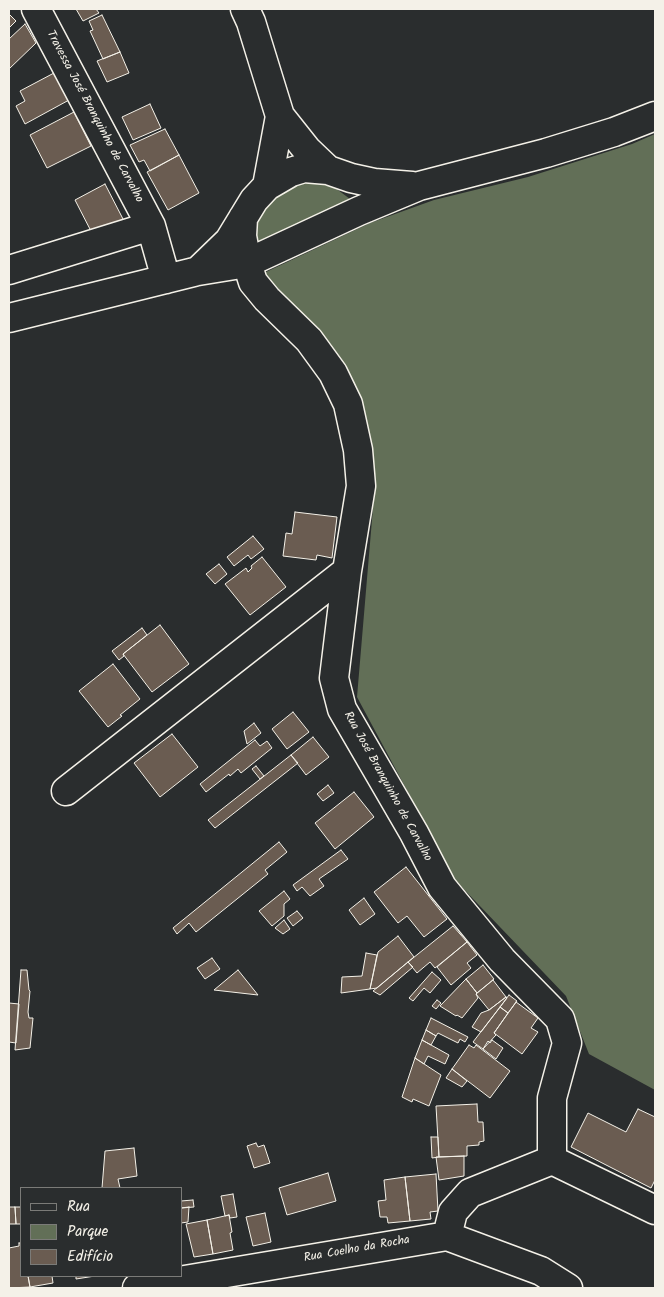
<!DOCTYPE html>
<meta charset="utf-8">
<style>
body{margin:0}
#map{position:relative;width:664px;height:1297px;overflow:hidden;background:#2a2d2e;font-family:Kalam,sans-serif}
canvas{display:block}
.frame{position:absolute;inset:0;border:10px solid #f4f1e8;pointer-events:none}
.legend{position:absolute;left:20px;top:1187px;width:162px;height:90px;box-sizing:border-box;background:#2a2d2e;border:1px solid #7b7b78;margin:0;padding:6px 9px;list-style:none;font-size:15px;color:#f4f1e8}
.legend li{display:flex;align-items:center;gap:10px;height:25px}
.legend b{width:25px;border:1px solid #7b7b78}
</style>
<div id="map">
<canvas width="664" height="1297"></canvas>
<div class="frame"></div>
<ul class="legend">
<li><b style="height:6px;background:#2a2d2e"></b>Rua</li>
<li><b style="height:14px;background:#626f57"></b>Parque</li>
<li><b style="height:14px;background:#6a5c51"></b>Edifício</li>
</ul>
</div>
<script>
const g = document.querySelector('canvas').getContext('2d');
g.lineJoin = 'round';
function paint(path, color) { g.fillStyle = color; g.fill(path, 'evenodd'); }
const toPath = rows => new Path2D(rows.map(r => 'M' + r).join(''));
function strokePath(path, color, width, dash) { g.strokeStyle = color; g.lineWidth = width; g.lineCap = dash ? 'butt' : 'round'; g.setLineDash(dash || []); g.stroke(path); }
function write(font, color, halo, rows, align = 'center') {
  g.font = font + ' Kalam,sans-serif'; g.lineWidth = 4; g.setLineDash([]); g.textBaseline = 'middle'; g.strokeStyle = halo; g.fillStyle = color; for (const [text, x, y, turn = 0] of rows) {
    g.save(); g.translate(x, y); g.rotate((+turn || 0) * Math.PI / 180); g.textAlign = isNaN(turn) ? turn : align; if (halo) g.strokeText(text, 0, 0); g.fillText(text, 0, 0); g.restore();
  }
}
paint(toPath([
 [655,134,655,1090,589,1054,566,996,455,880,357,697,375,484,364,417,267,280,266,272,370,223,434,200,528,177,632,144],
 [292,181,330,184,350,199,350,205,260,246,256,232,258,216,265,202]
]), '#626f57');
const building = toPath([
 [76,9,96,9,99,13,83,21,76,9],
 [9,14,16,21,9,28,9,14],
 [102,15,120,52,103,59,90,31,93,30,89,21,102,15],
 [25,24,36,43,9,69,9,39,25,24],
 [120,52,129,73,107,82,97,61,120,52],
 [54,73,69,100,25,124,16,106,25,101,20,91,54,73],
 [150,104,161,128,133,140,122,117,150,104],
 [74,112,91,146,47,168,30,135,74,112],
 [165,129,179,155,150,171,144,160,139,162,130,145,165,129],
 [179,155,199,193,168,210,147,172,179,155],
 [105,184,123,219,93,235,75,200,105,184],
 [295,512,337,517,332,558,317,555,316,560,283,556,286,533,292,534,295,512],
 [253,536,264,549,251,559,248,555,234,566,227,557,253,536],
 [262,557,286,587,250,615,225,584,246,568,248,572,252,568,251,566,262,557],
 [219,564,227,574,215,584,206,574,219,564],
 [160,625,189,664,152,692,123,654,160,625],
 [142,628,147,635,123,654,124,656,119,660,112,651,142,628],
 [113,664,140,699,120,715,122,716,108,727,79,691,113,664],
 [293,712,309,732,287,749,272,729,293,712],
 [254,723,261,733,247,744,244,731,254,723],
 [172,734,198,767,160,797,134,763,172,734],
 [313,737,329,757,306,775,291,755,313,737],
 [255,740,260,746,267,741,272,748,241,773,238,769,230,776,229,774,206,792,200,784,255,740],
 [291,755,298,763,215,828,208,820,291,755],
 [256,766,264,776,260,779,252,769,256,766],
 [328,785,334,793,323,801,317,794,328,785],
 [354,792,374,817,335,849,315,823,354,792],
 [279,842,287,852,265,870,268,874,196,932,189,923,177,934,173,928,279,842],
 [341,850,348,859,319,879,324,886,310,896,302,887,297,891,293,885,341,850],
 [406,867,447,919,424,937,407,916,398,923,374,892,406,867],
 [284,891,290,899,284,904,284,916,272,926,259,911,284,891],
 [364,898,375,914,360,925,349,910,364,898],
 [297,911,303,918,293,926,287,918,297,911],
 [284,920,290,929,283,934,275,928,284,920],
 [453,926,467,942,435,968,430,962,417,973,408,962,453,926],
 [398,936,414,957,377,988,370,989,378,952,398,936],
 [467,942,477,955,467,963,471,968,451,985,437,967,467,942],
 [366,953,377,955,370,989,341,993,342,977,362,976,366,953],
 [212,958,220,969,205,979,197,968,212,958],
 [408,962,413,967,380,995,373,991,408,962],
 [483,965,494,979,477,993,466,979,483,965],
 [21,970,27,970,29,990,30,991,28,1012,29,1018,33,1018,30,1048,15,1050,21,970],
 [238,970,258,995,214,990,238,970],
 [432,972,441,980,430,993,424,988,413,1001,409,998,432,972],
 [466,979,477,993,476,994,478,998,462,1018,457,1015,456,1016,440,1006,466,979],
 [493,980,506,997,489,1010,476,994,493,980],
 [509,995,517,1001,508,1013,500,1007,509,995],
 [506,997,507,998,481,1032,472,1027,481,1013,489,1010,506,997],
 [437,1000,441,1003,436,1009,432,1006,437,1000],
 [516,1002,538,1018,531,1028,538,1032,522,1054,494,1033,516,1002],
 [9,1003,19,1004,16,1043,9,1042,9,1003],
 [500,1007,508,1013,494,1033,496,1035,483,1049,473,1042,500,1007],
 [431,1018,468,1037,465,1042,460,1039,458,1043,438,1033,436,1036,426,1030,431,1018],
 [426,1030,436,1036,431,1045,422,1040,426,1030],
 [422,1040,449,1055,445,1064,428,1056,424,1064,415,1058,422,1040],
 [492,1040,503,1048,496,1059,483,1049,488,1041,490,1043,492,1040],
 [469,1045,474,1048,476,1045,510,1071,490,1098,452,1069,469,1045],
 [415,1058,441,1075,429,1106,413,1099,412,1102,402,1097,415,1058],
 [452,1069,467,1081,462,1087,446,1078,452,1069],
 [477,1104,478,1122,483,1122,484,1141,479,1142,479,1145,467,1146,467,1156,439,1157,436,1106,477,1104],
 [638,1109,655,1117,655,1180,651,1188,571,1147,588,1113,626,1132,638,1109],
 [431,1137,438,1137,439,1157,432,1158,431,1137],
 [256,1143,258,1147,264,1145,270,1163,254,1168,247,1146,256,1143],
 [134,1148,137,1176,118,1179,120,1188,102,1188,105,1151,134,1148],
 [464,1156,464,1176,439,1180,436,1157,464,1156],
 [328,1173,336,1201,287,1215,279,1188,328,1173],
 [436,1174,438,1211,430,1212,431,1219,410,1221,405,1177,436,1174],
 [405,1177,410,1221,388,1223,387,1217,380,1217,378,1201,386,1200,384,1180,405,1177],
 [233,1194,237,1217,230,1218,229,1215,225,1216,221,1196,233,1194],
 [193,1200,194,1207,181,1208,181,1201,193,1200],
 [9,1207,15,1207,16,1224,9,1224,9,1207],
 [15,1207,21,1207,21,1224,16,1224,15,1207],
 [189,1207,188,1222,181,1223,181,1208,189,1207],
 [265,1213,271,1242,253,1246,246,1217,265,1213],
 [229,1215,232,1232,230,1233,233,1250,213,1254,207,1220,229,1215],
 [207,1220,213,1254,194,1257,186,1224,207,1220],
 [19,1243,21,1243,21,1276,28,1276,30,1287,9,1288,9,1248,19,1246,19,1243],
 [28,1276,52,1276,53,1283,30,1287,28,1276],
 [76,1276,95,1276,76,1279,76,1276]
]);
paint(building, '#6a5c51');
strokePath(building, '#f4f1e8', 1);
const minor = toPath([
 [36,9,151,226,166,279],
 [245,9,251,22,280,116,307,150,328,170],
 [267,186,280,116],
 [243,218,242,236,247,263,253,282,267,299,309,340,333,373,348,404,358,450,361,486,347,571,334,678,342,709,414,833,442,887,502,960,560,1019,567,1043,552,1098,552,1160],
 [9,270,151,226],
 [198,271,229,241,254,200,267,186,291,172,304,168,328,170,351,178,374,183,412,186],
 [9,318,198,271,247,263,359,211,419,186,546,153,614,132,655,116],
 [66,791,347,571],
 [552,1160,655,1210],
 [447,1236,453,1212,470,1193,552,1160],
 [137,1288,447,1236,541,1271,568,1288]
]);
strokePath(minor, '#f4f1e8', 31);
strokePath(minor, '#2a2d2e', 28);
write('12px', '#f4f1e8', '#2a2d2e', [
 ["Travessa José Branquinho de Carvalho",94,117,62],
 ["Rua José Branquinho de Carvalho",387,787,61],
 ["Rua Coelho da Rocha",357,1250,-10]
]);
</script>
